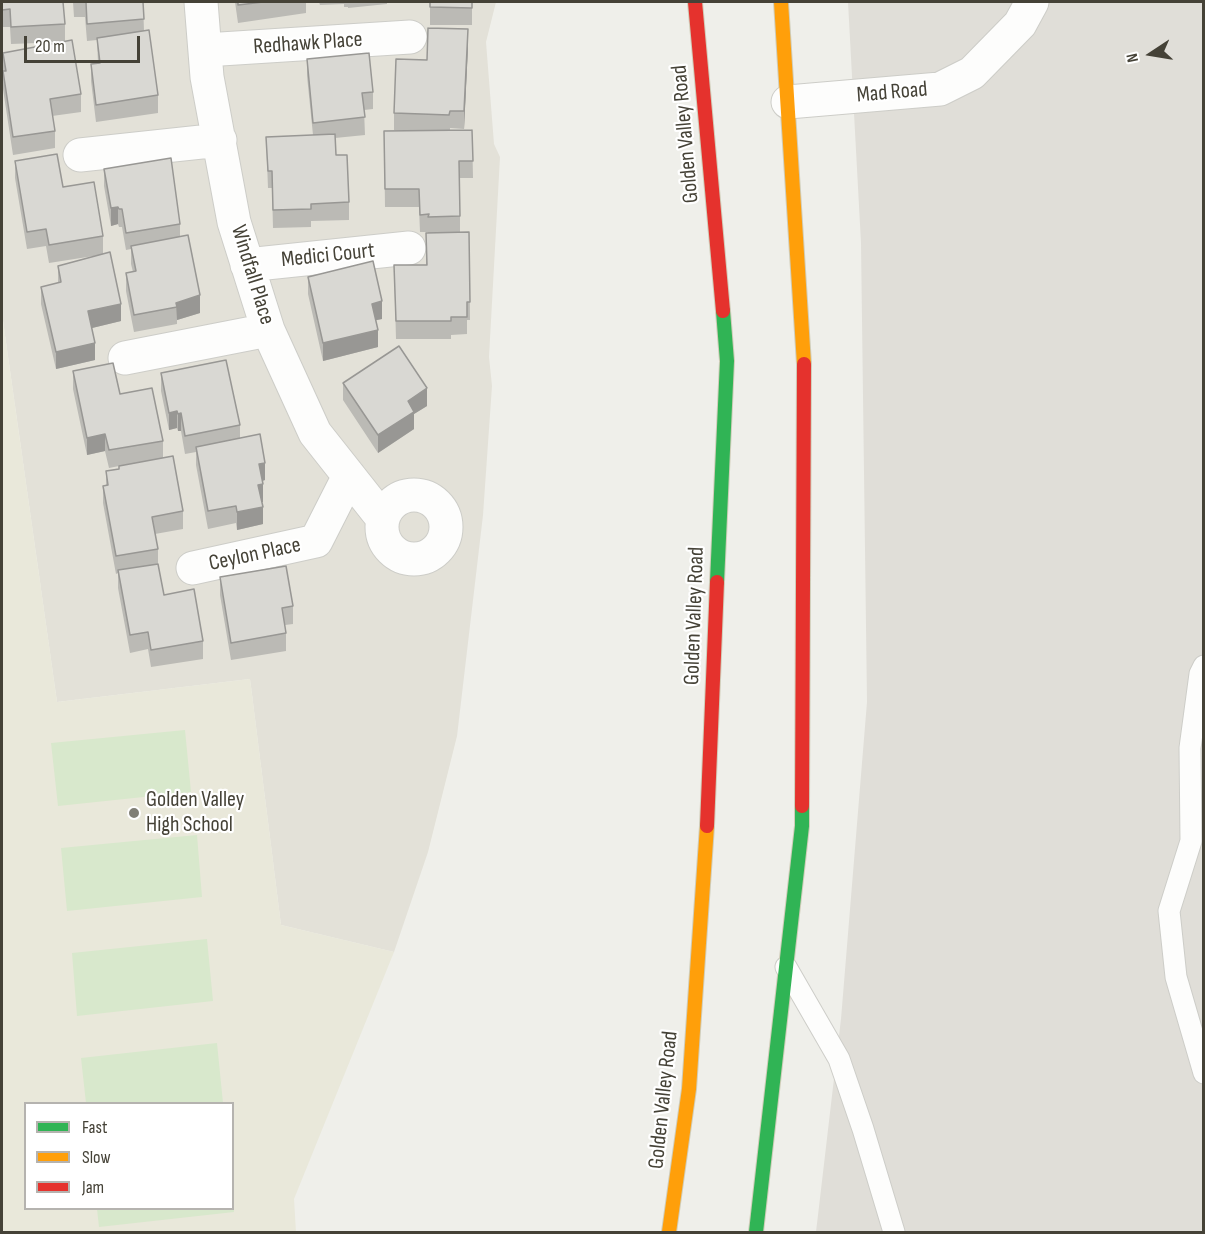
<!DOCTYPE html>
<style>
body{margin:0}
#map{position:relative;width:1205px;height:1234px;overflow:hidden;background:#efefea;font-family:"Sofia Sans Condensed",sans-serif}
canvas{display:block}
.frame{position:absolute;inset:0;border:3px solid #454237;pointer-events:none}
.legend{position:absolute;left:24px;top:1102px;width:210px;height:108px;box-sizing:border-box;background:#fff;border:2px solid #b5b3af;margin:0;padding:8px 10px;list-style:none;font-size:18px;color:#454237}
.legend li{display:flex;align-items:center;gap:12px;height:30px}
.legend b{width:30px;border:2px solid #b5b3af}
.north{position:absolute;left:1121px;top:24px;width:60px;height:60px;-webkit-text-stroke:4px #fff;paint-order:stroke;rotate:258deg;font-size:16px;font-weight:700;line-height:24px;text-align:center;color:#454237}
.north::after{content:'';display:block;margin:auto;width:21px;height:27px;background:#454237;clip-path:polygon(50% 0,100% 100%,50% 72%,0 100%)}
.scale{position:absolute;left:24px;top:36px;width:116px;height:27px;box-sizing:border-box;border:3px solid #454237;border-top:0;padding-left:8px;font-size:18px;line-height:21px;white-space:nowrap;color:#454237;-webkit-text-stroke:4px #fff;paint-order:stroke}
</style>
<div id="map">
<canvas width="1205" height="1234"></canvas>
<div class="frame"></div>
<ul class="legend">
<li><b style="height:8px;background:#30b455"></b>Fast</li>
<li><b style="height:8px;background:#ff9f0a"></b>Slow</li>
<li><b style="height:8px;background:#e5322d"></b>Jam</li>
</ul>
<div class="north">N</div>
<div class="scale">20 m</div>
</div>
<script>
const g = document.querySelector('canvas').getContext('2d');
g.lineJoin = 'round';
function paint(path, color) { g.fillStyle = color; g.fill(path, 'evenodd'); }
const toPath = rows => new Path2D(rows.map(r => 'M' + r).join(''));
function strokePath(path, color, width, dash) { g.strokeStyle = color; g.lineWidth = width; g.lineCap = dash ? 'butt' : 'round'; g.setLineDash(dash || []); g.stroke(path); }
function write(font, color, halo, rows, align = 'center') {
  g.font = font + ' "Sofia Sans Condensed",sans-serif'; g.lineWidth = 4.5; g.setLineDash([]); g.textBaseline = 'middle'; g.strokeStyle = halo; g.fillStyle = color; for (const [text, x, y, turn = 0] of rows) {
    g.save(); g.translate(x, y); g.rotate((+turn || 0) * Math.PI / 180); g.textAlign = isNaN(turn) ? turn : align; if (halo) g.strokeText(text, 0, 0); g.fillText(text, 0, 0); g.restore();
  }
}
paint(toPath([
 [2,2,496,2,486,42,494,144,500,157,489,357,492,386,483,515,457,736,428,852,394,952,281,925,250,679,57,702,2,314]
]), '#e3e1d8');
paint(toPath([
 [848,2,1203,2,1203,1232,816,1232,841,1019,867,702,861,243]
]), '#e0ded8');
paint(toPath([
 [2,314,57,702,250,679,281,925,394,952,294,1199,296,1232,2,1232],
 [26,1104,232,1104,232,1208,26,1208]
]), '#e9e8da');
paint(toPath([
 [185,730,191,792,58,806,51,743],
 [197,835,202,897,67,911,61,848],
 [207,939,213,1001,77,1016,72,953],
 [217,1043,223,1103,86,1103,81,1058],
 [233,1195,234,1212,99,1227,97,1209,232,1208]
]), '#d8e8cc');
const lane = toPath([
 [1204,666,1200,674,1190,748,1191,841,1169,911,1176,977,1204,1073],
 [786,967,839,1059,863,1129,894,1232]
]);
const street = toPath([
 [201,2,207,77,234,222,268,330,315,433,383,519],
 [205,50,410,37],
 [788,102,940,89,972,73,1020,24,1032,2],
 [80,155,220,140],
 [247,265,409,248],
 [125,358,268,330],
 '382 527a32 32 0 1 1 64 0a32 32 0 1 1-64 0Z',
 [193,568,316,541,349,476]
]);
const fast = toPath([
 [717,582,727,361,723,311],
 [756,1232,802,826,802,806]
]);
const slow = toPath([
 [781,2,804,364],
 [669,1232,689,1089,707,826]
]);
const jam = toPath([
 [695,2,723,311],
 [802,806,804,364],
 [707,826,717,582]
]);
strokePath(lane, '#cdcdc8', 23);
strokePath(street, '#cdcdc8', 35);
strokePath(fast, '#d0cdb9', 16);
strokePath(slow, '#d0cdb9', 16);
strokePath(jam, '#d0cdb9', 16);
strokePath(lane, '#fdfdfc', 21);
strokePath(street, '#fdfdfc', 33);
strokePath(fast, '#30b455', 14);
strokePath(slow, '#ff9f0a', 14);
strokePath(jam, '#e5322d', 14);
paint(toPath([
 [2,2,65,24,65,42,81,94,81,112,52,116,55,131,55,148,13,155,3,89,3,53,63,42,11,44,10,27,2,27],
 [73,2,143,2,144,31,158,95,158,113,96,122,91,81,91,64,98,63,97,40,87,41,85,17,74,17],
 [235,2,306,2,306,13,238,23],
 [319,2,387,2,387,4,348,8,348,7,344,7,344,4,320,5],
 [430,2,472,2,472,25,430,25],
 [468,47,464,129,450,128,450,130,472,130,473,178,460,178,460,232,469,232,470,320,467,320,467,334,451,335,451,339,396,339,394,265,426,265,426,233,428,233,428,232,420,232,419,207,385,207,384,131,406,131,394,130,394,113,427,60],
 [307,59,373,92,373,109,364,110,365,135,335,138,336,155,349,202,349,220,311,221,311,227,273,228,272,188,268,188,266,137,313,135,307,76],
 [15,161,63,187,103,236,103,254,121,321,92,328,95,360,56,369,41,304,41,287,58,283,58,266,100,255,49,263,46,246,27,249,15,178],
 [104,169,180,224,180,237,200,313,177,320,177,324,134,332,126,291,126,273,133,272,131,264,131,249,126,250,122,227,119,227,118,224,111,226,104,186],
 [308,277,382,319,376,320,378,347,323,361,308,294],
 [73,371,120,394,163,441,163,458,183,511,183,529,155,534,158,549,158,564,164,595,203,641,203,659,151,667,148,649,130,653,118,588,118,573,116,574,103,503,103,486,106,486,106,471,119,469,119,466,109,468,105,451,87,455,73,389],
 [161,373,240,425,240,438,265,480,262,481,263,502,262,502,263,524,237,530,236,523,208,529,196,465,196,452,185,454,181,431,178,431,177,428,169,430,161,391],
 [343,383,427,406,414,414,414,429,378,453,343,400],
 [220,577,293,606,293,624,285,625,286,633,286,651,231,660,220,595]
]), '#bbbab5');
paint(toPath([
 [468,29,468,47,464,129,464,111],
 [118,207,118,224,111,226,111,208],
 [200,295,200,313,177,320,176,303],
 [382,301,382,319,372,321,372,304],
 [121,304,121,321,88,329,88,311],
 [378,330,378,347,323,361,323,343],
 [95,343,95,360,56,369,56,352],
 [427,388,427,406,414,414,414,429,378,453,378,435,408,401],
 [177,411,177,428,169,430,169,413],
 [181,413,181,431,178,431,178,414],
 [105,434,105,451,87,455,87,438],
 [265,463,265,480,259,482,259,464],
 [263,484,263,502,258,503,258,485],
 [263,507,263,524,237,530,237,512]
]), '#989794');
const building = toPath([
 [2,2,63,2,65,24,11,27,10,9,2,10,2,2],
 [86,2,143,2,144,19,87,24,86,2],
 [238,2,263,2,238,5,238,2],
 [430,2,472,2,472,8,430,7,430,2],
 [428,28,468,29,464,111,450,111,449,115,394,113,396,59,427,60,428,28],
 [149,30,158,95,96,105,91,64,100,63,97,38,149,30],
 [72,40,81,94,50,99,55,131,13,137,3,71,6,71,3,53,72,40],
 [369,53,373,92,362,93,365,117,313,123,307,59,369,53],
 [472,130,473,161,459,161,460,216,428,217,429,214,420,215,419,189,385,189,384,131,472,130],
 [335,134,336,155,347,155,349,202,311,204,311,209,273,210,272,171,268,171,266,137,335,134],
 [57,154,63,187,94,182,103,236,49,245,46,229,27,232,15,161,57,154],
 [171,158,180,224,126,233,122,209,119,209,118,207,111,208,104,169,171,158],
 [469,232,470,302,467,302,467,317,451,317,451,321,396,321,394,265,427,265,426,233,469,232],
 [188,235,200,295,176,303,177,307,134,315,126,273,136,271,131,246,188,235],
 [110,252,121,304,88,311,95,343,56,352,41,287,61,282,58,266,110,252],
 [373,261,382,301,372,304,378,330,323,343,308,277,373,261],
 [399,346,427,388,408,401,414,412,378,435,343,383,399,346],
 [226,360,240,425,185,436,181,413,178,414,177,411,169,413,161,373,226,360],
 [113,363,120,394,152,388,163,441,109,450,105,434,87,438,73,371,113,363],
 [260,434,265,463,259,464,263,484,258,485,263,507,237,512,236,506,208,511,196,447,260,434],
 [173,456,183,511,152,517,158,549,116,556,103,486,108,485,106,471,119,469,119,466,173,456],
 [158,564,164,595,194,589,203,641,151,650,148,632,130,635,118,570,158,564],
 [286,566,293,606,282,608,286,633,231,643,220,577,286,566]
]);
paint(building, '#d9d8d3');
strokePath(building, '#989794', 1.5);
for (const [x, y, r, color] of [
 [134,813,6,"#807f76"]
]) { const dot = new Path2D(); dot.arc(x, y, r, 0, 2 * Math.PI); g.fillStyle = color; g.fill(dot); strokePath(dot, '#fff', 2); }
write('22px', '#454237', '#fff', [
 ["Redhawk Place",308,44,-4],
 ["Mad Road",892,93,-5],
 ["Golden Valley Road",686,134,-95],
 ["Medici Court",328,256,-6],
 ["Windfall Place",252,275,73],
 ["Ceylon Place",255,555,-12],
 ["Golden Valley Road",695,616,-88],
 ["Golden Valley Road",664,1100,-84]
]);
write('22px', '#454237', '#fff', [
 ["Golden Valley",146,800],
 ["High School",146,825]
], 'left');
</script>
